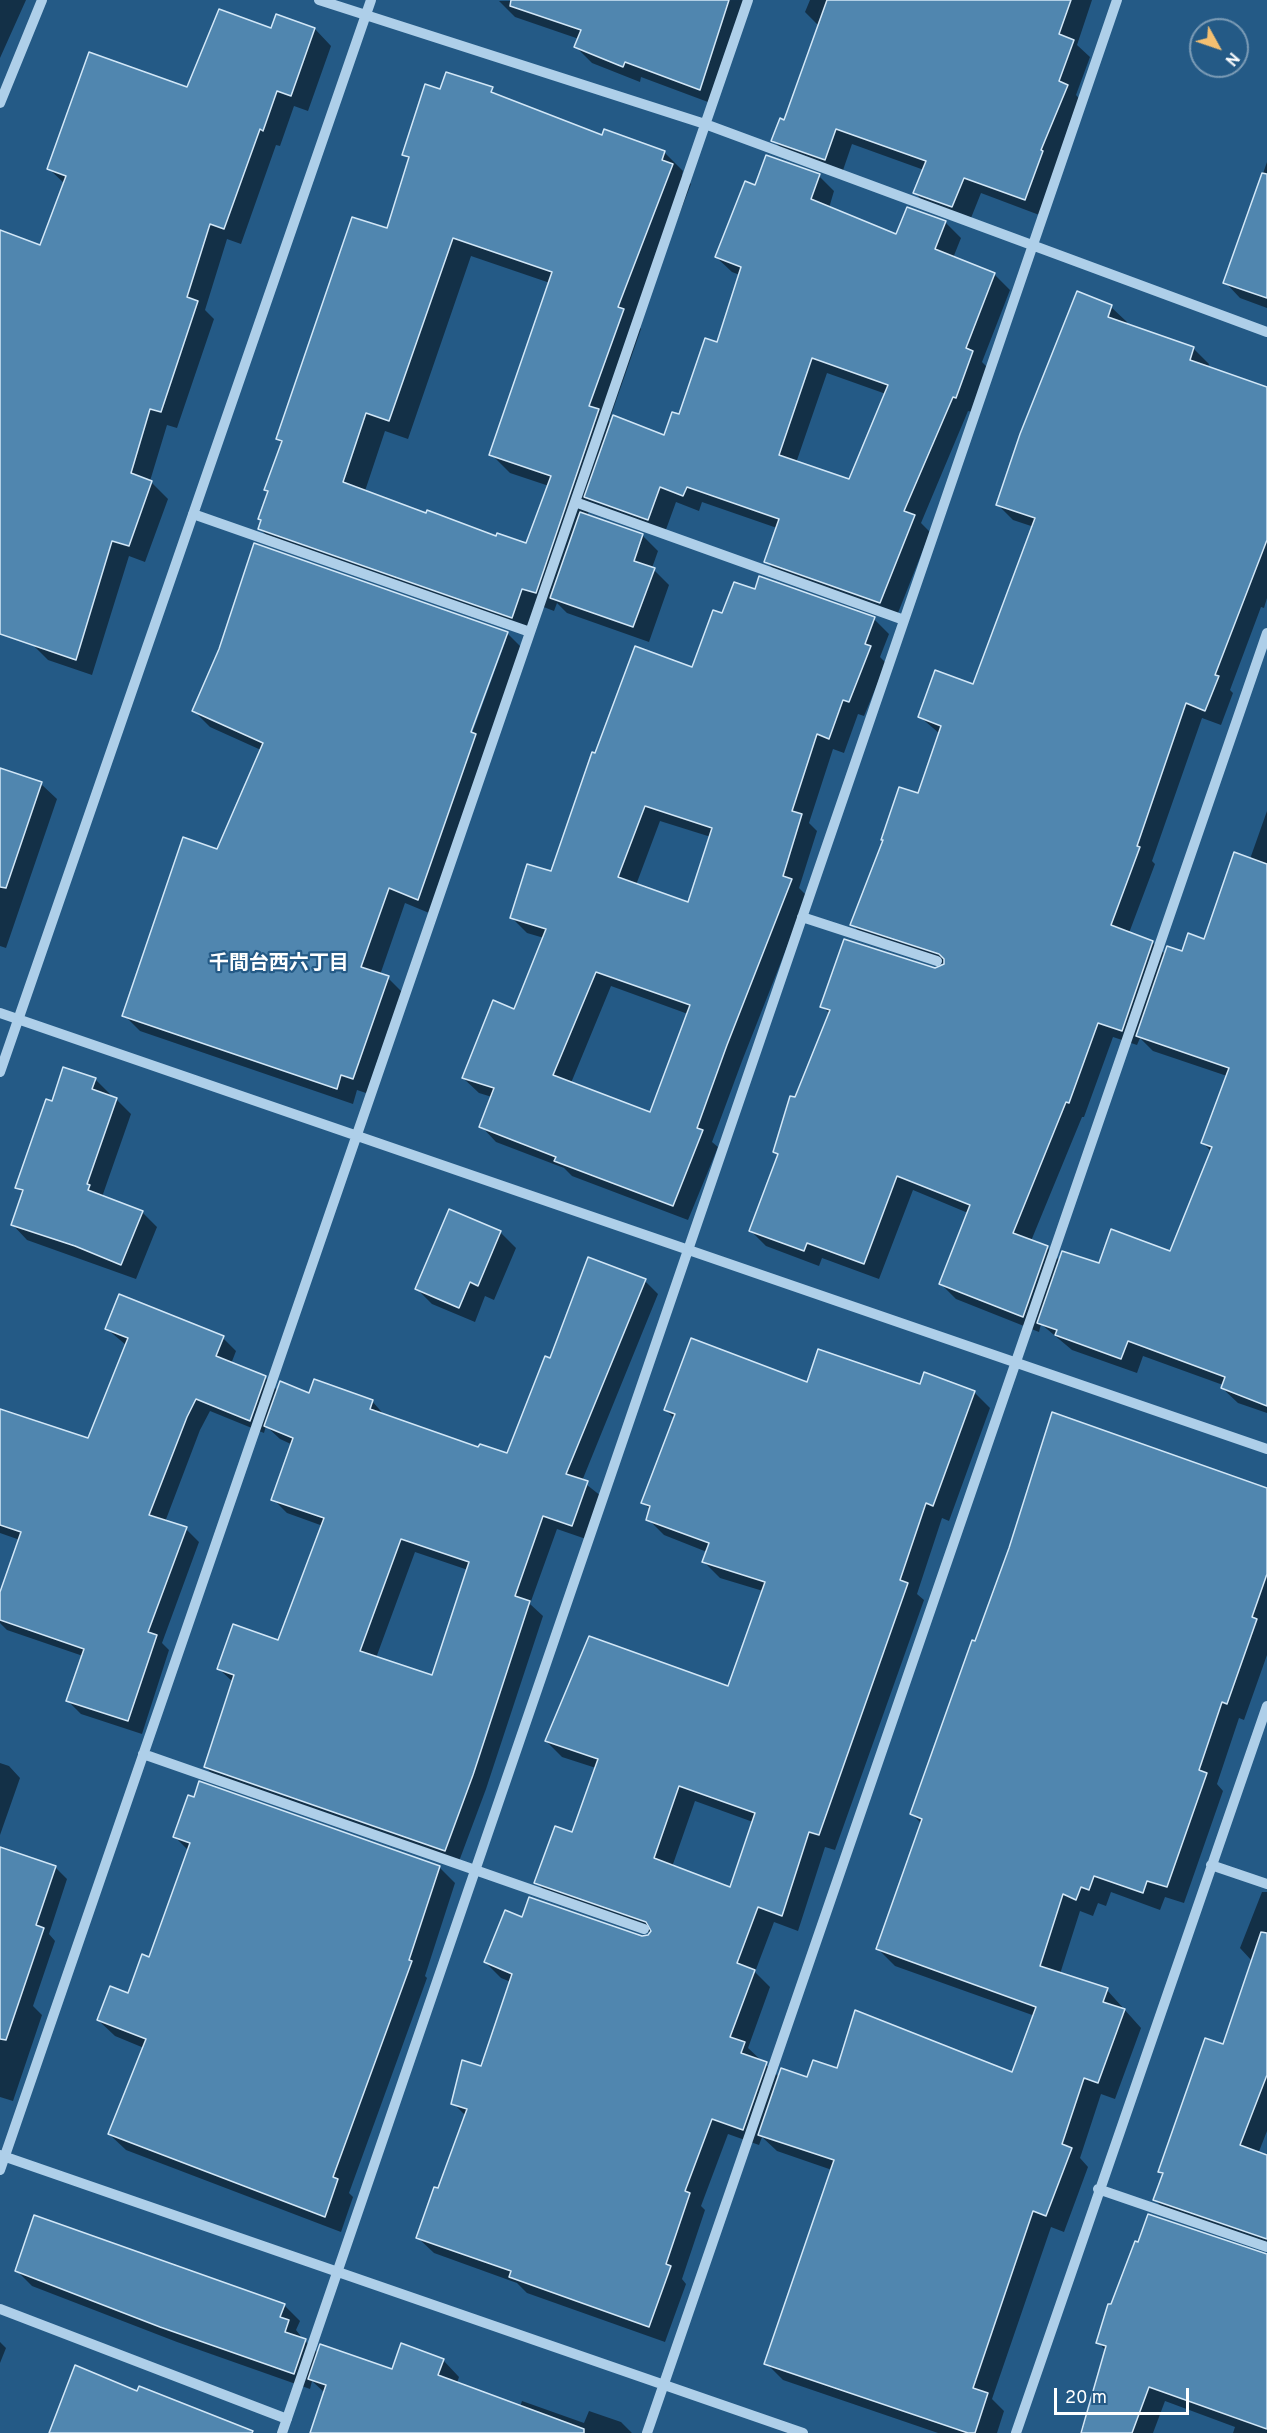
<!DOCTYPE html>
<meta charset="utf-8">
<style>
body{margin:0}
#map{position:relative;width:1267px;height:2433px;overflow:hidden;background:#245a86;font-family:Overpass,sans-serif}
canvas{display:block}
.north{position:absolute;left:1189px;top:18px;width:60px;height:60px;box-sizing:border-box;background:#245a86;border:2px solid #7c9cb6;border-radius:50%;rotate:130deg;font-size:16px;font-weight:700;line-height:24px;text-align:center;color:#fff}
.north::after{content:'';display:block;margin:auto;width:21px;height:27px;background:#f3bf71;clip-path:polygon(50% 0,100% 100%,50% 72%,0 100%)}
.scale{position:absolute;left:1054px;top:2388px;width:135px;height:27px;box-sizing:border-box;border:3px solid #fff;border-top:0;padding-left:8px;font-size:18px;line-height:21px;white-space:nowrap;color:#fff;-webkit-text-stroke:4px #245a86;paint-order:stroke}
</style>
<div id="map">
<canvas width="1267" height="2433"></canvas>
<div class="north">N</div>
<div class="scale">20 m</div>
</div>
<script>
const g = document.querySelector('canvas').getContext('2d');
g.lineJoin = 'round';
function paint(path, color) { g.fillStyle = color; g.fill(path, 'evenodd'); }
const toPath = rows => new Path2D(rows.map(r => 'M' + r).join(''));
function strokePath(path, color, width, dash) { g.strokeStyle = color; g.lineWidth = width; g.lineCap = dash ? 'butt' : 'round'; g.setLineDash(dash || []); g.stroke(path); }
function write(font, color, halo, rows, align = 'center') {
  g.font = font + ' Overpass,"Noto Sans JP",sans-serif'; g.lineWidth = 4.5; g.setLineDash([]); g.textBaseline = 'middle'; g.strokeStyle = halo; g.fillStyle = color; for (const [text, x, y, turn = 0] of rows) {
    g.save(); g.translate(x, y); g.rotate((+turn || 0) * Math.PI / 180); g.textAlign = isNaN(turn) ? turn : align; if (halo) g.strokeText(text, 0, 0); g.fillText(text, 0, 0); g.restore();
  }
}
paint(toPath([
 [0,0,26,0,0,58],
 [743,0,716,105,641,77,640,82,592,63,576,47,579,39,515,17,499,1],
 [810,0,1092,0,1077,45,1090,57,1076,95,1083,103,1042,216,981,193,969,223,931,209,915,193,924,170,852,144,841,176,790,157,773,140,785,122,819,26,805,12],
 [277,16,315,29,331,46,308,111,294,106,280,146,276,145,241,244,227,239,205,310,214,319,177,428,167,425,150,481,168,499,145,562,129,556,92,675,48,660,31,643,0,603,0,232,41,247,65,184,49,169,188,88,272,30],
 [603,137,664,152,683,171,682,175,691,184,637,324,641,329,609,421,611,424,664,436,680,416,718,344,740,275,732,272,716,257,756,187,819,176,834,191,829,208,896,236,908,209,946,223,961,238,953,258,995,275,1010,290,982,362,988,368,972,412,968,411,921,523,930,532,896,618,781,577,766,561,777,528,702,502,699,511,676,502,664,535,592,503,587,516,643,536,658,551,652,568,669,585,649,642,567,613,557,603,554,611,541,606,531,636,279,547,260,529,269,493,266,489,282,444,278,439,388,230,410,160,404,155],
 [471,256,550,283,491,454,510,473,549,486,527,545,497,538,365,491,385,431,408,439],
 [827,373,886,394,850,481,796,463],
 [1267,162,1267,308,1240,298,1225,282],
 [1111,307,1127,322,1126,325,1194,349,1209,364,1208,368,1267,389,1267,598,1264,608,1261,607,1230,690,1233,693,1221,725,1202,718,1152,861,1155,864,1129,933,1152,942,1166,955,1183,953,1205,941,1250,859,1267,811,1267,1413,1238,1403,1222,1388,1223,1385,1143,1356,1137,1373,1072,1350,1041,1324,1039,1332,956,1299,941,1284,968,1213,913,1190,879,1279,822,1258,819,1266,766,1246,751,1231,779,1156,774,1151,830,1014,822,1006,945,965,867,940,852,924,919,795,940,734,919,716,974,686,1034,527,1013,520,997,504],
 [1113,1037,1137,1045,1140,1038,1153,1051,1227,1076,1202,1142,1212,1152,1171,1253,1100,1265,1060,1261,1047,1247,1031,1241,1082,1117,1084,1117],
 [755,591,874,619,889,634,880,657,886,663,864,716,858,714,844,753,833,749,809,823,817,831,799,888,807,896,742,1061,712,1142,718,1147,688,1220,572,1176,564,1168,496,1142,481,1126,492,1097,479,1093,463,1078,515,1011,544,938,527,933,511,917,552,873,596,755,693,669,723,615],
 [660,821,711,837,689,904,636,885],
 [611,986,688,1014,651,1113,571,1083],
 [507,633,523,649,434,915,405,903,380,975,388,978,404,994,369,1094,357,1090,353,1104,140,1031,124,1015,217,851,261,750,210,727,194,711],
 [503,640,506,640,470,739,467,738],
 [0,770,41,784,57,799,6,948,0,946],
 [95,1079,110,1094,109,1097,117,1100,131,1114,102,1197,142,1212,157,1227,136,1279,27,1240,13,1225,23,1193,17,1187,53,1103],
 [500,1232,516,1248,494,1300,485,1296,475,1322,432,1304,417,1289],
 [645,1281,658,1294,582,1481,601,1496,586,1539,557,1529,530,1604,543,1616,486,1789,458,1864,219,1780,205,1767,233,1682,219,1669,279,1642,323,1526,287,1513,273,1499,293,1445,280,1439,266,1426,264,1433,210,1411,200,1430,165,1522,186,1529,199,1542,162,1643,169,1650,142,1734,81,1714,68,1701,83,1656,7,1630,0,1623,0,1596,20,1540,0,1533,0,1411,89,1440,126,1345,107,1329,223,1338,236,1351,231,1364,265,1377,278,1391,372,1401,386,1417,479,1449,508,1455,551,1360],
 [415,1552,468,1570,433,1677,376,1658],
 [808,1384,921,1386,974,1392,990,1408,949,1521,942,1518,917,1594,924,1600,835,1850,825,1847,798,1931,774,1922,755,1972,770,1987,748,2048,779,2077,807,2079,838,2070,1013,2074,1035,2016,895,1966,878,1949,922,1824,912,1814,976,1643,1267,1490,1267,1655,1244,1720,1239,1718,1217,1784,1223,1791,1184,1903,1165,1897,1160,1910,1111,1892,1106,1906,1098,1903,1093,1916,1080,1911,1060,1974,1107,1990,1141,2028,1115,2099,1101,2094,1080,2158,1088,2167,1064,2232,1051,2227,992,2399,1004,2411,997,2433,938,2433,783,2380,766,2363,832,2170,777,2151,762,2137,759,2145,728,2134,701,2206,705,2210,682,2279,686,2284,665,2342,527,2293,517,2283,434,2253,417,2237,439,2190,466,2116,453,2103,482,2067,511,1982,501,1978,485,1962,523,1919,641,1938,652,1933,552,1898,536,1882,573,1834,596,1768,562,1757,546,1741,729,1688,763,1591,720,1578,704,1562,707,1552,664,1535,648,1519,651,1510,643,1503,675,1419,666,1410],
 [695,1801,753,1822,731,1889,672,1867],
 [0,1763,9,1766,20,1778,0,1835],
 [175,1837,439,1867,455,1883,425,1976,427,1978,349,2193,353,2197,341,2232,126,2150,109,2134,144,2048,115,2036,98,2020,128,1995,150,1959,189,1851],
 [0,1849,55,1867,67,1879,49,1934,55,1941,33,2006,42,2015,13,2101,0,2097],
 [1262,1892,1267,1892,1267,2131,1258,2154,1267,2157,1267,2249,1171,2216,1155,2200,1164,2176,1159,2171,1224,2046,1252,1961,1240,1948],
 [1267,2255,1267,2433,1233,2433,1235,2427,1165,2401,1153,2433,1080,2433,1106,2351,1098,2342],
 [16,2270,284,2305,300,2321,296,2330,303,2339,319,2354,393,2370,443,2360,459,2377,457,2383,520,2407,522,2401,584,2423,589,2411,621,2422,632,2433,320,2433,325,2393,312,2381,310,2389,177,2342,32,2286],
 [0,2342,6,2348,0,2363]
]), '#0007');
const building = toPath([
 [511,0,729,0,700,90,625,62,623,67,574,47,581,30,510,6,511,0],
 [827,0,1071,0,1059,34,1074,40,1059,81,1068,85,1041,150,1043,151,1025,200,964,178,952,207,913,193,926,161,836,129,825,160,771,141,780,118,784,120,827,0],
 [219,9,271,28,276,14,315,28,291,96,277,91,263,131,260,129,224,229,210,224,187,297,198,301,161,412,150,409,131,473,152,481,129,546,112,541,76,660,0,634,0,230,40,245,66,176,47,169,89,52,187,87,219,9],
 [446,72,493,87,491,92,602,135,604,129,665,151,662,160,673,164,618,307,624,309,589,406,599,409,536,593,522,589,512,618,258,529,261,520,258,519,268,491,264,490,282,441,276,439,352,217,387,228,409,157,402,155,425,84,440,89,446,72],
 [453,238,552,272,489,455,551,476,526,543,497,533,496,536,427,510,426,513,343,482,366,413,389,421,453,238],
 [766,155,820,174,811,199,896,234,907,207,946,221,935,249,995,273,966,348,973,351,956,398,953,397,904,511,915,515,880,603,764,562,779,519,687,487,683,496,660,487,648,520,584,497,613,415,664,435,672,412,679,414,705,338,717,342,741,267,715,257,745,181,755,185,766,155],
 [812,358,888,385,849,479,779,455,812,358],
 [1262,173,1267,174,1267,298,1223,283,1262,173],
 [1077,291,1112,305,1108,317,1194,347,1190,360,1267,387,1267,540,1215,675,1219,676,1205,711,1186,703,1137,846,1140,847,1111,925,1153,941,1122,1031,1098,1023,1069,1103,1066,1102,1013,1233,1048,1246,1023,1317,939,1284,970,1205,897,1176,864,1264,807,1243,804,1251,749,1231,778,1154,773,1152,790,1096,795,1097,830,1010,820,1007,844,939,935,968,944,964,944,959,939,954,850,925,883,840,881,840,899,787,918,793,941,726,918,717,935,670,973,684,1035,518,996,505,1020,434,1077,291],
 [580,512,643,534,634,561,655,568,633,627,550,598,580,512],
 [254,543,508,632,471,732,476,734,418,900,389,888,361,967,389,976,353,1079,341,1075,337,1089,122,1016,183,837,217,849,263,743,192,711,219,649,254,543],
 [759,576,875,617,865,644,871,646,849,702,843,700,829,739,817,734,792,811,802,814,783,876,792,879,727,1045,697,1128,703,1130,673,1206,554,1161,556,1157,479,1127,494,1088,462,1078,493,1000,514,1009,546,929,510,918,527,864,551,871,592,752,595,753,635,646,692,667,713,610,722,613,734,582,755,589,759,576],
 [645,806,712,828,688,902,618,877,645,806],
 [596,972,690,1005,650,1112,553,1075,596,972],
 [0,768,42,782,6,888,0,887,0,768],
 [1234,852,1267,864,1267,1406,1221,1388,1225,1377,1128,1341,1121,1359,1055,1335,1057,1330,1037,1323,1062,1251,1099,1263,1111,1229,1170,1251,1212,1147,1201,1143,1229,1068,1136,1036,1167,946,1182,951,1188,933,1204,939,1234,852],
 [63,1067,96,1078,92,1089,117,1098,87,1184,90,1185,88,1190,143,1211,121,1265,75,1246,11,1225,23,1190,15,1188,46,1099,52,1101,63,1067],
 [449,1209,501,1231,478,1286,470,1282,459,1308,415,1289,449,1209],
 [588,1257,646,1279,566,1474,588,1481,572,1526,543,1516,515,1596,530,1601,473,1775,445,1851,204,1767,234,1675,217,1669,233,1624,278,1640,324,1518,271,1500,293,1438,264,1426,280,1381,309,1393,314,1379,373,1400,370,1409,478,1447,480,1444,507,1453,545,1356,550,1358,588,1257],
 [401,1539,469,1562,432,1675,360,1651,401,1539],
 [119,1294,224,1336,216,1356,266,1376,250,1421,196,1399,187,1417,149,1515,187,1527,148,1632,157,1635,128,1721,66,1701,84,1649,0,1620,0,1592,21,1532,0,1525,0,1409,88,1438,128,1338,105,1329,119,1294],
 [691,1338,807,1382,818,1349,920,1384,924,1372,975,1391,933,1506,926,1503,900,1580,908,1583,819,1835,809,1832,782,1916,758,1907,737,1963,755,1970,730,2037,745,2042,741,2053,767,2062,743,2130,712,2119,685,2191,690,2193,666,2264,671,2266,649,2327,509,2277,511,2271,416,2238,434,2187,438,2188,467,2109,451,2104,462,2060,481,2066,512,1974,484,1962,505,1910,522,1917,529,1897,642,1936,648,1935,651,1931,646,1922,534,1883,555,1826,572,1832,598,1759,545,1741,589,1636,728,1686,765,1582,702,1562,709,1543,646,1520,650,1506,641,1503,675,1414,664,1410,691,1338],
 [679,1786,755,1813,730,1887,654,1858,679,1786],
 [1052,1412,1267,1488,1267,1574,1252,1617,1257,1619,1227,1704,1222,1702,1199,1770,1207,1773,1167,1887,1147,1881,1143,1893,1094,1876,1089,1890,1081,1887,1076,1900,1063,1894,1040,1966,1108,1988,1103,2002,1125,2009,1098,2083,1084,2078,1062,2144,1072,2148,1046,2216,1033,2211,973,2388,988,2393,975,2433,968,2433,764,2364,834,2160,758,2135,781,2068,807,2077,813,2060,837,2068,855,2010,1012,2072,1036,2007,876,1949,922,1819,910,1814,972,1640,975,1641,1009,1548,1052,1412],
 [199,1781,440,1866,409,1960,412,1961,333,2177,338,2179,325,2217,108,2134,146,2039,97,2020,110,1986,128,1993,142,1954,149,1957,190,1843,173,1837,188,1795,194,1797,199,1781],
 [0,1847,56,1866,36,1925,44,1928,6,2040,0,2039,0,1847],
 [1261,1932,1267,1933,1267,2075,1240,2145,1267,2155,1267,2239,1153,2200,1163,2173,1158,2172,1205,2038,1223,2044,1261,1932],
 [1148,2214,1267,2254,1267,2429,1149,2387,1132,2433,1081,2433,1106,2346,1096,2343,1108,2304,1111,2304,1135,2241,1138,2242,1148,2214],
 [34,2215,285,2304,280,2317,289,2320,285,2332,306,2339,294,2374,160,2327,15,2271,34,2215],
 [401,2343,444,2359,438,2375,584,2429,584,2433,310,2433,326,2385,308,2379,320,2344,392,2369,401,2343],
 [75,2365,137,2391,139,2386,253,2431,252,2433,49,2433,75,2365]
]);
paint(building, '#5086af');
strokePath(building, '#d2e7f7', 1.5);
strokePath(toPath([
 [319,0,705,124,1267,332],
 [0,103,42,0],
 [575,502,904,620],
 [193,514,530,632],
 [802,917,937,961],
 [0,1013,1267,1449],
 [0,1072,371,0],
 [143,1754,644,1929],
 [1211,1865,1267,1884],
 [0,2155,803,2433],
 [0,2170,748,0],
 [1098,2189,1267,2247],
 [0,2309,287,2419],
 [282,2433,1117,0],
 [647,2433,1267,633],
 [1016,2433,1267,1706]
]), '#aecfe9', 10);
write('bold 20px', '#fff', '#245a86', [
 ["千間台西六丁目",279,965]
]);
</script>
